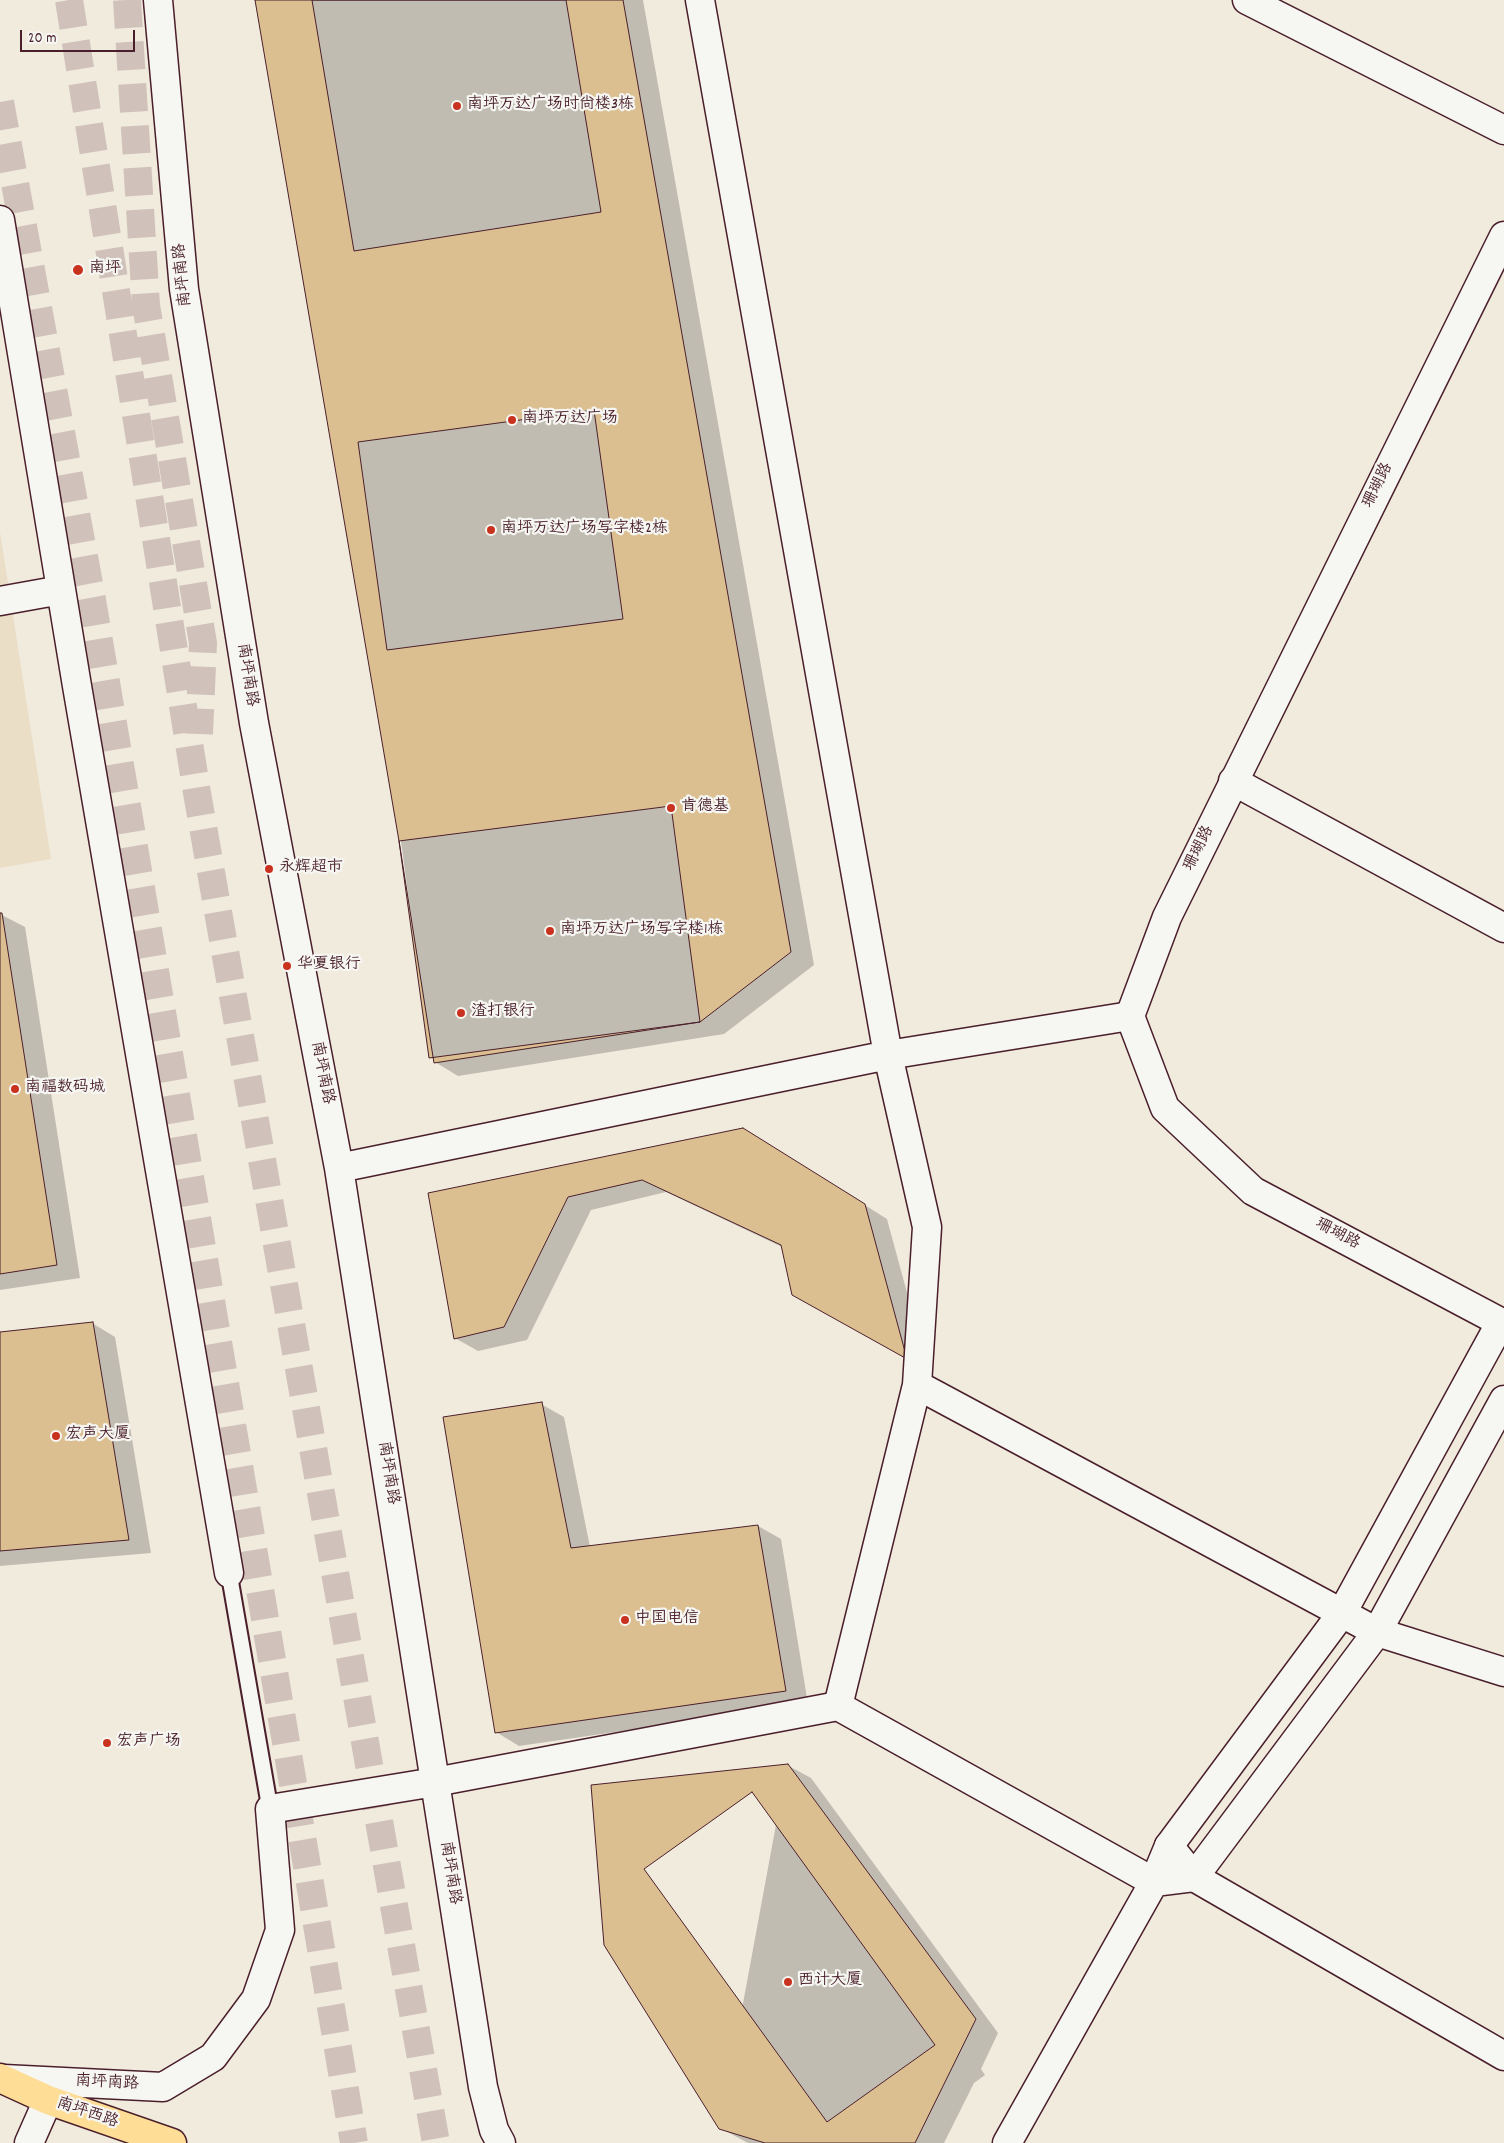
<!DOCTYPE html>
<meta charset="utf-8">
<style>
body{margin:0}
#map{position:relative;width:1504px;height:2143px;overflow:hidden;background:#f1ebde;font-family:Dekko,sans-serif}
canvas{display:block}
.scale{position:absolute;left:20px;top:30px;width:115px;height:22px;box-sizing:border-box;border:2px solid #4a1f2b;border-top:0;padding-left:6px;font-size:15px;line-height:18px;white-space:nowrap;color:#4a1f2b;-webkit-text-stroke:4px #f6f6f2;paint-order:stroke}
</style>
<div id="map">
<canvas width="1504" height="2143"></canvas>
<div class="scale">20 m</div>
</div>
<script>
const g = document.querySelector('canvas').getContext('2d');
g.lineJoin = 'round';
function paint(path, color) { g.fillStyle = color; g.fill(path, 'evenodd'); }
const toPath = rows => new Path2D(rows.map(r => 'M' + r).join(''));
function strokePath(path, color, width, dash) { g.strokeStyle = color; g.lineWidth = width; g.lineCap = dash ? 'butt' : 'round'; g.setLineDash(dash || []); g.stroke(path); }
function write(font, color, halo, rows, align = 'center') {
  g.font = font + ' Dekko,"LXGW WenKai TC",sans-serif'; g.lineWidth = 4.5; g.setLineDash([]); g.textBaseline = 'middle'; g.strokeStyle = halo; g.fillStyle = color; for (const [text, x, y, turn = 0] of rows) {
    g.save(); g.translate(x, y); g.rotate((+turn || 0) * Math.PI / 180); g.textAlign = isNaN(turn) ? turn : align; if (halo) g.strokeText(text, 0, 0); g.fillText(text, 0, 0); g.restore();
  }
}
paint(toPath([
 [0,532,51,859,0,868]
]), '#eadec7');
paint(toPath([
 [257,0,643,0,814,965,724,1034,458,1076,435,1062,435,1060,430,1057,401,841],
 [0,914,25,927,80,1278,0,1290],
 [766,1143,887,1219,928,1370,793,1295,782,1247,666,1192,591,1210,527,1340,478,1351,455,1338,430,1194],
 [92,1323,115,1337,151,1553,0,1566,0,1333],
 [541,1404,564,1417,590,1547,758,1526,781,1539,808,1704,519,1746,496,1732],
 [787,1765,811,1778,998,2033,981,2069,985,2075,974,2083,944,2143,748,2143,720,2128]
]), '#0003');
const building = toPath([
 [255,0,623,0,791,952,700,1022,434,1063,399,841,255,0],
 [312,0,566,0,601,212,354,251,312,0],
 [594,410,623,619,387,650,358,442,594,410],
 [671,806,700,1022,429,1058,399,841,671,806],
 [0,913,2,913,57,1265,0,1274,0,913],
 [743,1128,865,1204,907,1359,792,1295,781,1245,642,1180,568,1197,504,1327,454,1339,428,1193,743,1128],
 [93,1322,129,1540,0,1551,0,1332,93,1322],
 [542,1402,571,1548,758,1525,786,1691,495,1733,443,1417,542,1402],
 [788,1764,976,2019,915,2143,765,2143,719,2129,604,1945,591,1785,788,1764],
 [752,1792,935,2045,827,2122,644,1869,752,1792]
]);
paint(building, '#dbbf90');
strokePath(building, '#4a1f2b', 1);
strokePath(toPath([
 [69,0,197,793,436,2143],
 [127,0,146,305,203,643,199,734],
 [0,102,92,600,354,2143]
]), '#d0c2ba', 28, [28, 14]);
const lane = toPath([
 [229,1573,270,1809]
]);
const street = toPath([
 [158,0,184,289,254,723,339,1168,435,1782],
 [700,0,888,1055,927,1227,917,1385,838,1706],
 [1247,0,1504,130],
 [0,220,77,686,229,1573],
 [0,601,61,590],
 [1233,781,1504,928],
 [339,1168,888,1055,1130,1016],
 [917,1385,1377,1632,1504,1672],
 [1169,1846,1194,1877,1504,2056],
 [29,2143,48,2100]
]);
const secondary = toPath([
 [1504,236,1167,917,1130,1016,1165,1108,1253,1191,1504,1324],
 [435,1782,483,2087,494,2130,501,2143],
 [4,2079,163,2087,213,2057,256,1999,280,1930,270,1809,435,1782,838,1706,1154,1882,1194,1877,1377,1632,1504,1400],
 [1007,2143,1154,1882,1169,1846,1342,1613,1501,1322]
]);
const primary = toPath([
 [0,2078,48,2100,172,2143]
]);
strokePath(lane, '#4a1f2b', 19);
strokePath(street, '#4a1f2b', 31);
strokePath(secondary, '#4a1f2b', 31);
strokePath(primary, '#4a1f2b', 31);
strokePath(lane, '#f6f6f2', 15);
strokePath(street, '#f6f6f2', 28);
strokePath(secondary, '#f6f6f2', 28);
strokePath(primary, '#fedd96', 28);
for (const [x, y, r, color] of [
 [457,106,5,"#c8321e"],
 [78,270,6,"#c8321e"],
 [512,420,5,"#c8321e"],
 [491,530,5,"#c8321e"],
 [671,808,5,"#c8321e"],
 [269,869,5,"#c8321e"],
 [550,931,5,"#c8321e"],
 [287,966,5,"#c8321e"],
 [461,1013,5,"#c8321e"],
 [15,1089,5,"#c8321e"],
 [56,1436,5,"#c8321e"],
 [625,1620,5,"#c8321e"],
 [107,1743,5,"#c8321e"],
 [788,1982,5,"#c8321e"]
]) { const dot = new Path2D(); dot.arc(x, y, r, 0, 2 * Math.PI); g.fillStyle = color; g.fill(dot); strokePath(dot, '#f6f6f2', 2); }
write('16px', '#4a1f2b', '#f6f6f2', [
 ["南坪万达广场时尚楼3栋",467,106],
 ["南坪",89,270],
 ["南坪万达广场",522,420],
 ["南坪万达广场写字楼2栋",501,530],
 ["肯德基",681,808],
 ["永辉超市",279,869],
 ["南坪万达广场写字楼1栋",560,931],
 ["华夏银行",297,966],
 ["渣打银行",471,1013],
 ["南福数码城",25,1089],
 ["宏声大厦",66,1436],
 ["中国电信",635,1620],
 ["宏声广场",117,1743],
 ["西计大厦",798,1982]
], 'left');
write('16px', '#4a1f2b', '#f6f6f2', [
 ["南坪南路",184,275,-96],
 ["珊瑚路",1379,486,-64],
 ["南坪南路",246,675,81],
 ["珊瑚路",1200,849,-64],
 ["南坪南路",321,1073,79],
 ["珊瑚路",1337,1235,28],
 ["南坪南路",387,1473,81],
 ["南坪南路",449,1873,81],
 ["南坪南路",107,2084,3],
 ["南坪西路",87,2114,19]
]);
</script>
